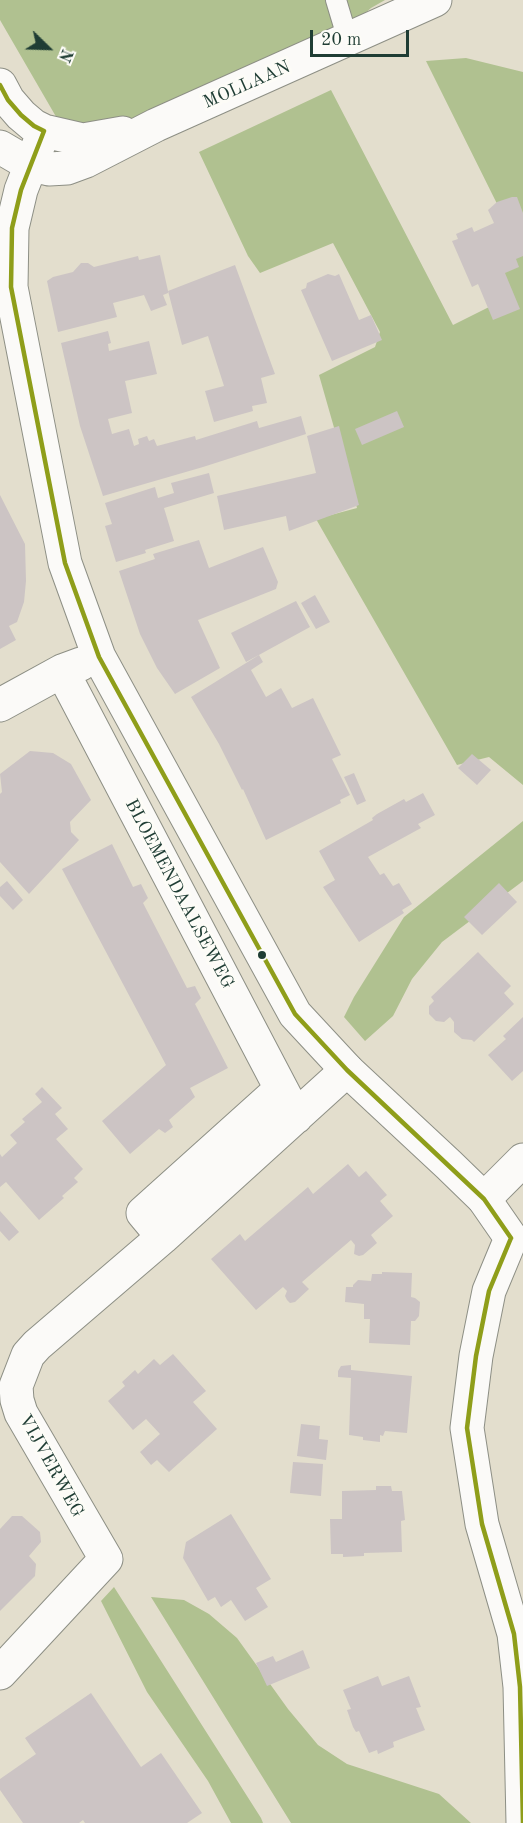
<!DOCTYPE html>
<style>
body{margin:0}
#map{position:relative;width:523px;height:1823px;overflow:hidden;background:#e3decd;font-family:"Old Standard TT",serif}
canvas{display:block}
.north{position:absolute;left:18px;top:18px;width:60px;height:60px;-webkit-text-stroke:4px #fdfcf7;paint-order:stroke;rotate:113deg;font-size:16px;font-weight:700;line-height:24px;text-align:center;color:#1f3d34}
.north::after{content:'';display:block;margin:auto;width:21px;height:27px;background:#1f3d34;clip-path:polygon(50% 0,100% 100%,50% 72%,0 100%)}
.scale{position:absolute;left:310px;top:30px;width:99px;height:27px;box-sizing:border-box;border:3px solid #1f3d34;border-top:0;padding-left:8px;font-size:18px;line-height:21px;white-space:nowrap;color:#1f3d34;-webkit-text-stroke:4px #fdfcf7;paint-order:stroke}
</style>
<div id="map">
<canvas width="523" height="1823"></canvas>
<div class="north">N</div>
<div class="scale">20 m</div>
</div>
<script>
const g = document.querySelector('canvas').getContext('2d');
g.lineJoin = 'round';
function paint(path, color) { g.fillStyle = color; g.fill(path, 'evenodd'); }
const toPath = rows => new Path2D(rows.map(r => 'M' + r).join(''));
function strokePath(path, color, width, dash) { g.strokeStyle = color; g.lineWidth = width; g.lineCap = dash ? 'butt' : 'round'; g.setLineDash(dash || []); g.stroke(path); }
function write(font, color, halo, rows, align = 'center') {
  g.font = font + ' "Old Standard TT",serif'; g.lineWidth = 6; g.setLineDash([]); g.textBaseline = 'middle'; g.strokeStyle = halo; g.fillStyle = color; for (const [text, x, y, turn = 0] of rows) {
    g.save(); g.translate(x, y); g.rotate((+turn || 0) * Math.PI / 180); g.textAlign = isNaN(turn) ? turn : align; if (halo) g.strokeText(text, 0, 0); g.fillText(text, 0, 0); g.restore();
  }
}
paint(toPath([
 [0,0,385,0,371,8,341,34,133,132,62,127,0,20],
 [466,58,523,72,523,785,489,757,457,765,316,519,357,508,319,375,375,347,380,332,333,243,260,273,248,256,199,152,331,90,453,325,507,298,490,264,519,248,426,61],
 [523,821,523,881,442,942,412,979,393,1016,365,1041,344,1017,354,997,404,917],
 [114,1587,261,1818,263,1823,231,1823,208,1781,147,1692,101,1601],
 [151,1597,184,1600,209,1614,237,1638,288,1709,318,1745,347,1764,439,1794,471,1823,291,1823]
]), '#b0c190');
paint(toPath([
 [512,197,517,197,523,213,523,256,516,259,519,267,505,273,520,309,493,320,478,284,472,287,452,241,458,239,456,234,472,227,474,232,494,223,488,210,497,202],
 [160,255,168,291,235,265,275,374,261,378,267,403,252,406,253,411,214,422,205,391,224,386,208,336,182,345,168,291,168,293,163,295,167,305,151,311,144,295,113,303,117,317,58,332,47,281,53,277,73,272,81,263,88,263,94,267,138,256,139,260],
 [328,274,335,276,339,274,359,320,371,315,382,340,332,361,301,290,306,288,307,283],
 [108,331,111,343,108,344,109,351,149,341,157,374,125,381,132,413,108,419,112,434,129,429,134,446,139,444,138,439,147,436,149,441,154,439,157,446,195,436,196,440,257,421,259,428,301,416,306,434,203,467,103,496,80,426,61,343],
 [397,411,404,427,362,445,355,429],
 [339,426,359,505,289,531,286,516,224,530,217,496,316,473,307,436],
 [209,473,214,493,164,508,174,541,145,550,146,553,116,562,105,526,112,524,105,503,155,487,158,498,174,493,171,483],
 [0,495,25,544,26,581,24,602,17,622,9,626,16,640,0,649],
 [199,540,209,568,263,547,278,582,276,589,198,620,220,668,175,694,157,668,140,634,119,571,155,559,153,554],
 [315,595,330,622,316,629,301,603],
 [296,601,310,627,246,662,231,633],
 [259,655,263,662,251,670,266,697,281,688,292,708,313,698,341,755,332,759,350,795,340,800,341,803,266,840,243,789,242,790,219,744,191,697],
 [30,751,53,753,71,764,91,800,70,822,71,832,79,840,29,894,0,862,0,794,2,792,0,774],
 [472,754,491,770,477,785,458,768],
 [354,773,366,801,357,805,344,777],
 [423,793,435,815,418,824,421,828,368,857,380,875,384,873,393,886,399,883,412,904,402,910,404,913,359,942,323,887,335,880,319,851,373,820,372,818,377,814,404,799,406,802],
 [112,844,133,887,141,884,148,898,143,903,187,988,195,986,201,998,195,1004,228,1068,190,1088,195,1097,169,1120,173,1127,165,1133,159,1129,130,1154,102,1121,166,1065,62,869],
 [7,881,23,900,13,910,0,896,0,887],
 [499,883,517,902,482,935,464,917],
 [478,952,511,986,504,993,514,1004,474,1042,472,1040,462,1039,454,1032,454,1022,450,1017,444,1022,436,1021,429,1014,429,1006,434,1001,431,997],
 [523,1017,523,1071,512,1081,488,1055,506,1039,503,1036],
 [42,1087,62,1108,55,1114,68,1129,56,1139,83,1169,74,1178,78,1182,62,1196,64,1198,39,1220,6,1182,0,1187,0,1154,2,1157,17,1143,10,1135,25,1122,22,1119,42,1102,35,1094],
 [348,1164,359,1177,366,1171,387,1195,380,1201,393,1216,371,1235,377,1243,363,1255,359,1256,354,1254,355,1245,351,1240,302,1282,309,1289,295,1302,290,1303,287,1300,285,1296,287,1291,283,1287,256,1310,211,1259,240,1234,245,1241,308,1187,313,1194],
 [0,1211,19,1232,9,1241,0,1231],
 [382,1272,412,1273,411,1297,415,1298,420,1302,419,1316,415,1321,411,1321,410,1345,369,1343,370,1319,364,1319,364,1304,345,1302,346,1287,353,1287,353,1285,358,1280,371,1281,372,1274,382,1274],
 [173,1354,206,1391,193,1402,217,1429,169,1472,157,1460,151,1465,140,1452,160,1434,146,1419,133,1430,108,1401,125,1386,122,1382,135,1370,138,1374,154,1359,160,1365],
 [351,1365,351,1370,412,1376,407,1433,385,1431,383,1436,380,1435,380,1442,363,1440,363,1437,349,1435,351,1378,338,1377,338,1371,341,1366],
 [301,1424,320,1426,319,1439,328,1440,326,1460,297,1456],
 [293,1462,323,1464,321,1496,290,1493],
 [376,1486,391,1486,392,1491,402,1491,405,1520,401,1521,402,1552,364,1553,364,1556,343,1557,343,1554,331,1554,330,1519,342,1519,342,1491,376,1490],
 [231,1514,271,1579,256,1588,268,1607,245,1621,231,1600,221,1607,215,1597,208,1601,183,1558,186,1542],
 [12,1516,22,1516,40,1532,41,1542,29,1556,36,1564,35,1576,0,1611,0,1529],
 [303,1650,310,1668,267,1686,256,1663,273,1656,276,1662],
 [378,1676,382,1686,409,1676,421,1707,416,1708,425,1730,393,1742,394,1747,378,1754,377,1750,369,1753,359,1731,356,1732,353,1727,347,1710,351,1709,343,1690],
 [91,1693,141,1767,161,1753,202,1813,187,1823,85,1823,83,1820,79,1823,23,1823,0,1790,0,1779,36,1754,25,1738]
]), '#ccc4c4');
const lane = toPath([
 [336,0,348,40]
]);
const street = toPath([
 [62,671,296,1117],
 [0,705,62,671,81,664],
 [484,1199,523,1160],
 [163,1237,143,1213,281,1089],
 [0,1673,106,1559,21,1413,17,1400,16,1386,28,1355,37,1345,163,1237,347,1070]
]);
const secondary = toPath([
 [0,85,8,100,21,115,34,126,44,131,83,140,123,133],
 [44,131,21,190,12,228,11,287,65,563,99,657,295,1014,347,1070,449,1165,484,1199,511,1238,489,1291,476,1356,467,1428,482,1524,514,1634,520,1687,523,1823],
 [0,147,29,164,49,169,67,168,86,161,156,125,435,0]
]);
strokePath(lane, '#8d8f85', 22);
strokePath(street, '#8d8f85', 35);
strokePath(secondary, '#8d8f85', 35);
strokePath(lane, '#fbfaf8', 20);
strokePath(street, '#fbfaf8', 33);
strokePath(secondary, '#fbfaf8', 33);
strokePath(toPath([
 [0,85,8,100,21,115,34,126,44,131,21,190,12,228,11,287,65,563,99,657,295,1014,347,1070,484,1199,511,1238],
 [511,1238,489,1291,476,1356,467,1428,482,1524,514,1634,520,1687,523,1823]
]), '#8f9e1a', 4.5);
for (const [x, y, r, color] of [
 [262,955,5,"#1f3d34"]
]) { const dot = new Path2D(); dot.arc(x, y, r, 0, 2 * Math.PI); g.fillStyle = color; g.fill(dot); strokePath(dot, '#fdfcf7', 2); }
write('18px', '#1f3d34', '#fdfcf7', [
 ["MOLLAAN",247,85,-24],
 ["BLOEMENDAALSEWEG",179,894,62],
 ["VIJVERWEG",51,1466,61]
]);
</script>
